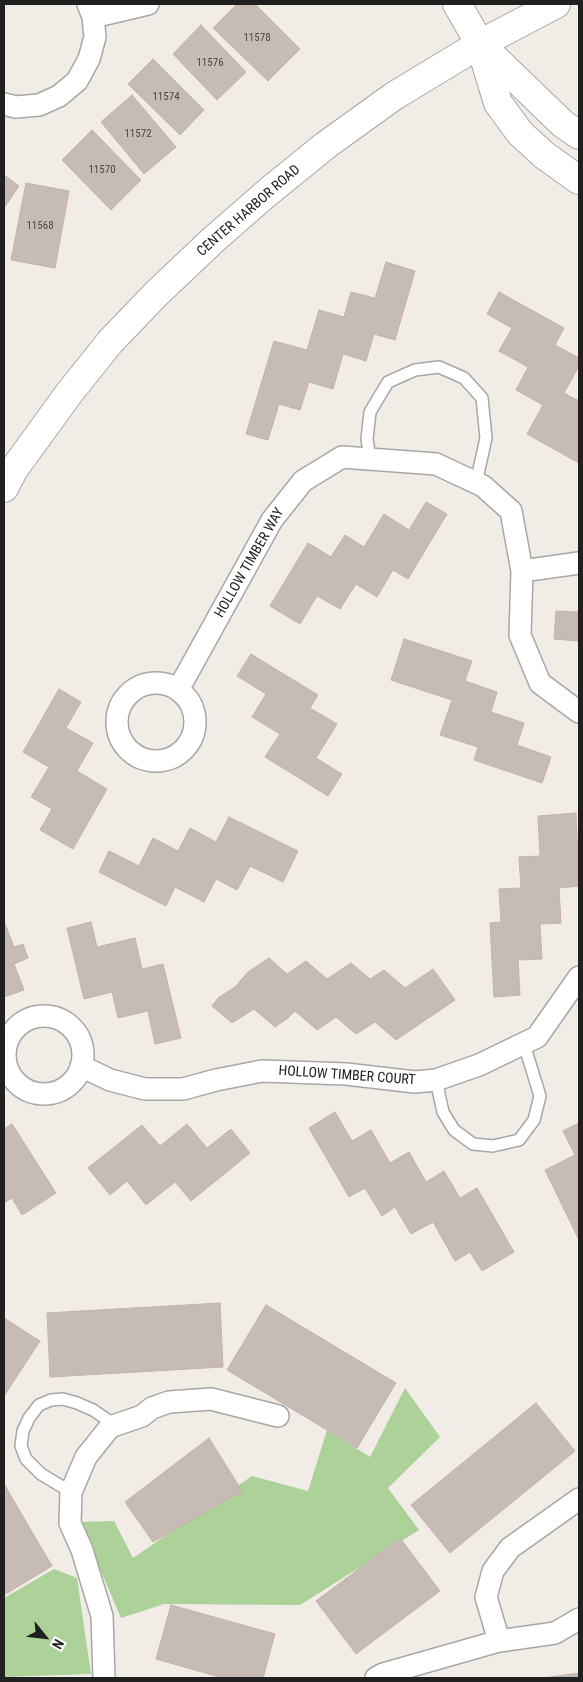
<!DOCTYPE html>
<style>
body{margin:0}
#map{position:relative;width:583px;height:1682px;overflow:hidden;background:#f1ede6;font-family:"Roboto Condensed",sans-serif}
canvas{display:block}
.frame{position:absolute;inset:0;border:5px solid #202020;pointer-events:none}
.north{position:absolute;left:20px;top:1612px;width:50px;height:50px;-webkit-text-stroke:4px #fff;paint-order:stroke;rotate:119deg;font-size:14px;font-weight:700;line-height:20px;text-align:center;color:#202020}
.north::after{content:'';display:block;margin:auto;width:18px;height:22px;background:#202020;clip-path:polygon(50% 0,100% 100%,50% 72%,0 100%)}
</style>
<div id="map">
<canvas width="583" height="1682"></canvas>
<div class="frame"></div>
<div class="north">N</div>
</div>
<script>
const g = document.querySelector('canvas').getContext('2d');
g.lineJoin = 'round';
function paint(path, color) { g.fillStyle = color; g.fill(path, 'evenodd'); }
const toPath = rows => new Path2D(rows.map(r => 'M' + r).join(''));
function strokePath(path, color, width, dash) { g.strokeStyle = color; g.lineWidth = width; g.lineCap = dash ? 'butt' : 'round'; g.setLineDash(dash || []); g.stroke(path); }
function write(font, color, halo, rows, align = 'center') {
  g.font = font + ' "Roboto Condensed",sans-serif'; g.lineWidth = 4; g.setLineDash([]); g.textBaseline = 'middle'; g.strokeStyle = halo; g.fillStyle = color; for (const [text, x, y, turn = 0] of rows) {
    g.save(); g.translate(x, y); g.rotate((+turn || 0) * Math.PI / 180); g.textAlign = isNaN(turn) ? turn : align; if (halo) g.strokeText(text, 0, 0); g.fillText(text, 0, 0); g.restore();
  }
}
paint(toPath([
 [405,1388,440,1437,388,1488,419,1530,300,1605,164,1604,121,1618,80,1522,114,1521,133,1558,252,1476,308,1491,327,1430,370,1457],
 [54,1569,77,1578,91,1674,4,1677,4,1598]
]), '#acd199');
const building = toPath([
 [237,4,255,4,300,49,268,81,213,28,237,4],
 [201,25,246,72,217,100,173,54,201,25],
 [153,59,204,110,180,135,128,84,153,59],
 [132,95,176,147,144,174,101,122,132,95],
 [92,130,141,180,111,210,62,160,92,130],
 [4,175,19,186,4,208,4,175],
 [26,183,69,191,55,268,11,260,26,183],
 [386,262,415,271,395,340,374,334,366,361,343,354,333,389,309,382,300,410,279,404,268,440,246,434,274,341,307,350,319,310,344,317,351,292,375,298,386,262],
 [499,292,564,328,555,345,579,358,579,366,564,393,579,401,579,463,527,434,543,405,516,390,528,367,499,351,512,328,487,314,499,292],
 [426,502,447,514,408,579,393,570,377,597,356,584,340,609,317,596,300,624,270,606,308,543,331,557,345,535,364,547,384,514,409,530,426,502],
 [556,611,579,612,579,641,554,639,556,611],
 [404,639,472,661,465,681,497,692,491,712,524,723,517,745,551,757,542,783,474,760,478,747,440,735,452,700,391,680,404,639],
 [251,654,318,695,310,708,337,724,316,758,342,774,328,796,265,757,280,734,252,717,266,694,237,676,251,654],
 [59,689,81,702,66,728,93,743,77,771,107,789,73,849,40,830,52,809,31,797,49,767,23,752,59,689],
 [576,813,579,886,559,888,561,923,540,924,542,959,518,960,520,995,494,997,490,923,501,922,499,889,521,888,519,857,540,856,538,816,576,813],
 [229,817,298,851,283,882,250,866,237,890,216,879,204,902,175,887,166,906,99,872,109,851,139,866,153,838,178,851,190,828,216,842,229,817],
 [4,921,14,947,23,944,28,958,14,964,24,990,4,997,4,921],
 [91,922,97,947,135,938,142,969,163,964,181,1038,155,1044,148,1011,118,1018,112,992,84,999,67,928,91,922],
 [269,958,287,974,306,961,327,979,351,963,370,979,384,970,405,988,433,969,455,1000,396,1040,375,1022,356,1034,336,1017,317,1030,295,1011,288,1018,275,1027,254,1009,232,1023,212,1006,218,998,235,987,248,972,269,958],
 [335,1112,352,1141,371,1130,390,1163,409,1152,426,1182,444,1171,460,1198,477,1188,514,1252,482,1271,470,1252,455,1261,433,1222,411,1234,395,1207,382,1216,365,1188,349,1197,309,1128,335,1112],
 [579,1123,579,1240,545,1170,575,1155,563,1131,579,1123],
 [12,1124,56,1193,22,1215,12,1198,4,1203,4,1129,12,1124],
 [187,1124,207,1148,231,1129,250,1153,191,1201,175,1182,146,1205,127,1181,110,1195,88,1168,142,1125,160,1146,187,1124],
 [220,1303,223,1367,50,1377,47,1313,220,1303],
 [266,1305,396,1383,357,1448,227,1370,266,1305],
 [4,1318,40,1341,4,1396,4,1318],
 [536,1403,575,1451,450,1553,411,1505,536,1403],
 [209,1438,242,1491,153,1542,125,1502,209,1438],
 [4,1484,52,1566,4,1595,4,1484],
 [400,1538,440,1591,356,1654,316,1601,400,1538],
 [171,1605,275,1634,263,1678,223,1678,156,1659,171,1605],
 [579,1673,579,1678,543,1678,579,1673]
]);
paint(building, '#c6bcb5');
strokePath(building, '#c3b2a8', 1);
const service = toPath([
 [370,459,367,439,370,412,388,382,415,370,439,367,464,378,482,398,486,438,476,483],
 [436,1080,443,1112,454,1130,473,1144,493,1146,519,1140,534,1120,540,1096,524,1044],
 [71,1492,41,1474,26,1459,21,1446,23,1431,29,1418,39,1405,51,1400,63,1399,77,1403,93,1410,115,1425]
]);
const minor = toPath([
 [93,17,148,4],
 [4,104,16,107,39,105,59,96,77,81,89,59,95,37,93,17,88,4],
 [522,571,579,563],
 '117 722a39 39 0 1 1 78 0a39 39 0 1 1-78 0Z',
 [178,690,272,520,303,481,342,457,436,464,483,486,511,511,522,571,520,635,540,683,579,712],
 '5 1055a39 39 0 1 1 78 0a39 39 0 1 1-78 0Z',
 [81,1066,110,1080,145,1089,183,1089,216,1080,262,1071,346,1074,415,1082,436,1080,479,1065,537,1037,579,977],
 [499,1641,486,1597,493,1571,510,1548,579,1499],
 [104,1678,102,1616,82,1550,70,1523,71,1492,86,1457,110,1427,142,1416,152,1408,169,1402,211,1399,278,1416],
 [376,1678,383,1674,499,1641,555,1633,579,1619]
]);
const tertiary = toPath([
 [457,4,480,44,498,103,520,133,544,155,579,180],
 [481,45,563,124,579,135],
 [4,488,14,469,70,392,110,342,156,294,213,240,268,192,326,145,394,96,480,44,556,4]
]);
strokePath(service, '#a7a7a7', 14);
strokePath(minor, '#a7a7a7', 24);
strokePath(tertiary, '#a7a7a7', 30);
strokePath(service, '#fff', 11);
strokePath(minor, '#fff', 21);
strokePath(tertiary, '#fff', 28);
write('11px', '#4a4745', null, [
 ["11578",257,38],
 ["11576",210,63],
 ["11574",166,97],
 ["11572",138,134],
 ["11570",102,170],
 ["11568",40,226]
]);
write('14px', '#202020', '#fff', [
 ["CENTER HARBOR ROAD",249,211,-41],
 ["HOLLOW TIMBER WAY",250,563,-60],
 ["HOLLOW TIMBER COURT",347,1076,4]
]);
</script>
